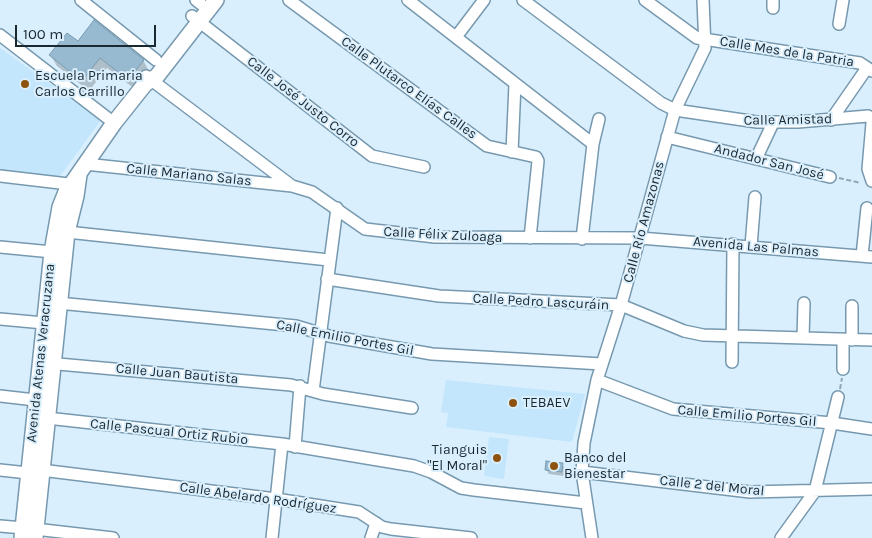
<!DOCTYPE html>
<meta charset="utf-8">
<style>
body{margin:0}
#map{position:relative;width:872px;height:538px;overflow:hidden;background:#daeffd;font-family:Karla,sans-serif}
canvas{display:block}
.scale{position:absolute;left:15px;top:25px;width:141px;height:22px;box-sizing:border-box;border:2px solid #1a2830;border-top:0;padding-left:6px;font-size:15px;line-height:18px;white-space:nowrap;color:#1a2830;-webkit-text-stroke:4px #daeffd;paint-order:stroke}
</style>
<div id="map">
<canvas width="872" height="538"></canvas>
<div class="scale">100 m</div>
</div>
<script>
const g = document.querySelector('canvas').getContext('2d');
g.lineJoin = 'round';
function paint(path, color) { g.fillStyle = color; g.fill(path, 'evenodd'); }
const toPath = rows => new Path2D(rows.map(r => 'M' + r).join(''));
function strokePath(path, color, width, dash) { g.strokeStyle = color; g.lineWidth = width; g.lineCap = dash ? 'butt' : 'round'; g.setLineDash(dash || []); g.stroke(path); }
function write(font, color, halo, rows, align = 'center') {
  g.font = font + ' Karla,sans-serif'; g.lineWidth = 4; g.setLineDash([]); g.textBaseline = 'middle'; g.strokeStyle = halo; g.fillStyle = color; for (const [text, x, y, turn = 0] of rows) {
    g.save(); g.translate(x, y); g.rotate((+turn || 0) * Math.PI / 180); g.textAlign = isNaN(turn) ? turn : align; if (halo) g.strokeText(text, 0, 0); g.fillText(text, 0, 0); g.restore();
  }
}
paint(toPath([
 [0,48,101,120,58,179,0,172],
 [446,380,585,394,572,442,446,427,448,413,441,412],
 [489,437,509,439,504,479,484,476]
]), '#c3e6fc');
paint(toPath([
 [78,43,143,60,149,71,135,89,107,68,89,91,57,66,51,56],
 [562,464,565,469,564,476,549,474,546,469]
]), '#0003');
const building = toPath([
 [94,20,144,60,128,80,100,58,82,81,49,55,67,33,78,41,94,20],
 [546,461,563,463,562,472,545,470,546,461]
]);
paint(building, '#97bad0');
strokePath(building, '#799bb1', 1);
const street = toPath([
 [81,0,156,60],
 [196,0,201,4],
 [289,0,487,146,536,157,538,161,530,238],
 [408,0,593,144],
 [523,0,661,103,675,110,757,122,798,122,868,116,872,119],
 [645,0,697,38,860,63,872,71],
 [773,8,773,0],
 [192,16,372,156,424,167],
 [839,24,843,0],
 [0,35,114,123],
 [456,37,484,0],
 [146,76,292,186,312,192,365,229,435,237,640,238,872,257],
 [831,120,867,68],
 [872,123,868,169,872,181],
 [667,137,830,177],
 [512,152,515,84],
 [756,159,773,123],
 [85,164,292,186],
 [0,176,77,185],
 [67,232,329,260],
 [582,239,593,144,599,119],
 [751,246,755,197],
 [0,247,52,252],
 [862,256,867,208],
 [327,279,439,296,621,305,684,331,703,335,872,340],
 [58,303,296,326,329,336,432,354,602,364],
 [0,319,44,323],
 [803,338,804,303],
 [843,340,843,369],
 [852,340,852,306],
 [732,362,733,244],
 [47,363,291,385,323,394,412,408],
 [597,380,673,409,832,423,872,429],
 [313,391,337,208],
 [0,396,44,401],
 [56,419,282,444,414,466,431,472,461,488,474,490,586,503],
 [295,447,300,386],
 [0,470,28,473],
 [41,470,276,499,359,512,382,527,391,529,471,538],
 [582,472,750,492,872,489],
 [0,526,23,528],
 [35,529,113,538],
 [272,538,282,444],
 [371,538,376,523],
 [592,538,582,472,584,443,597,380,621,305,675,110,705,48,703,0],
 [781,538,815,491,838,397]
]);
const secondary = toPath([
 [22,538,52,252,60,207,66,192,114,123,145,84,157,76,216,0],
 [35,538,67,232,76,196,79,175]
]);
strokePath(street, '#7799af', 14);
strokePath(secondary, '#7799af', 18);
strokePath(toPath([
 [839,178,861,183],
 [840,389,842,378]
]), '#92a5b1', 2, [5, 2.5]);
strokePath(street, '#fff', 11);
strokePath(secondary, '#fff', 15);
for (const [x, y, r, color] of [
 [25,84,5,"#8d530e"],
 [513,403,5,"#8d530e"],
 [497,458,5,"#8d530e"],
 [554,466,5,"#8d530e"]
]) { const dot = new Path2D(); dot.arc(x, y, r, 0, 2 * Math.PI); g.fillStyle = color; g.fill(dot); strokePath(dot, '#daeffd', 2); }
write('14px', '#1a2830', '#daeffd', [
 ["Calle Mes de la Patria",787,52,9],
 ["Calle Plutarco Elías Calles",409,88,36],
 ["Calle José Justo Corro",303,102,38],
 ["Calle Amistad",788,120,-1],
 ["Andador San José",769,162,14],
 ["Calle Mariano Salas",189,175,6],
 ["Calle Río Amazonas",644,222,-75],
 ["Calle Félix Zuloaga",443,235,3],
 ["Avenida Las Palmas",756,247,5],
 ["Calle Pedro Lascuráin",541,302,3],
 ["Calle Emilio Portes Gil",345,338,11],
 ["Avenida Atenas Veracruzana",41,353,-84],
 ["Calle Juan Bautista",177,374,5],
 ["Calle Emilio Portes Gil",747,416,5],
 ["Calle Pascual Ortiz Rubio",169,432,6],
 ["Calle 2 del Moral",712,486,6],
 ["Calle Abelardo Rodríguez",258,498,8]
]);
write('14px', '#1a2830', '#daeffd', [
 ["Escuela Primaria",35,76],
 ["Carlos Carrillo",35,92],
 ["TEBAEV",523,403],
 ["Tianguis",487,450,"right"],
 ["\"El Moral\"",487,466,"right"],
 ["Banco del",564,458],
 ["Bienestar",564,474]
], 'left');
</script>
